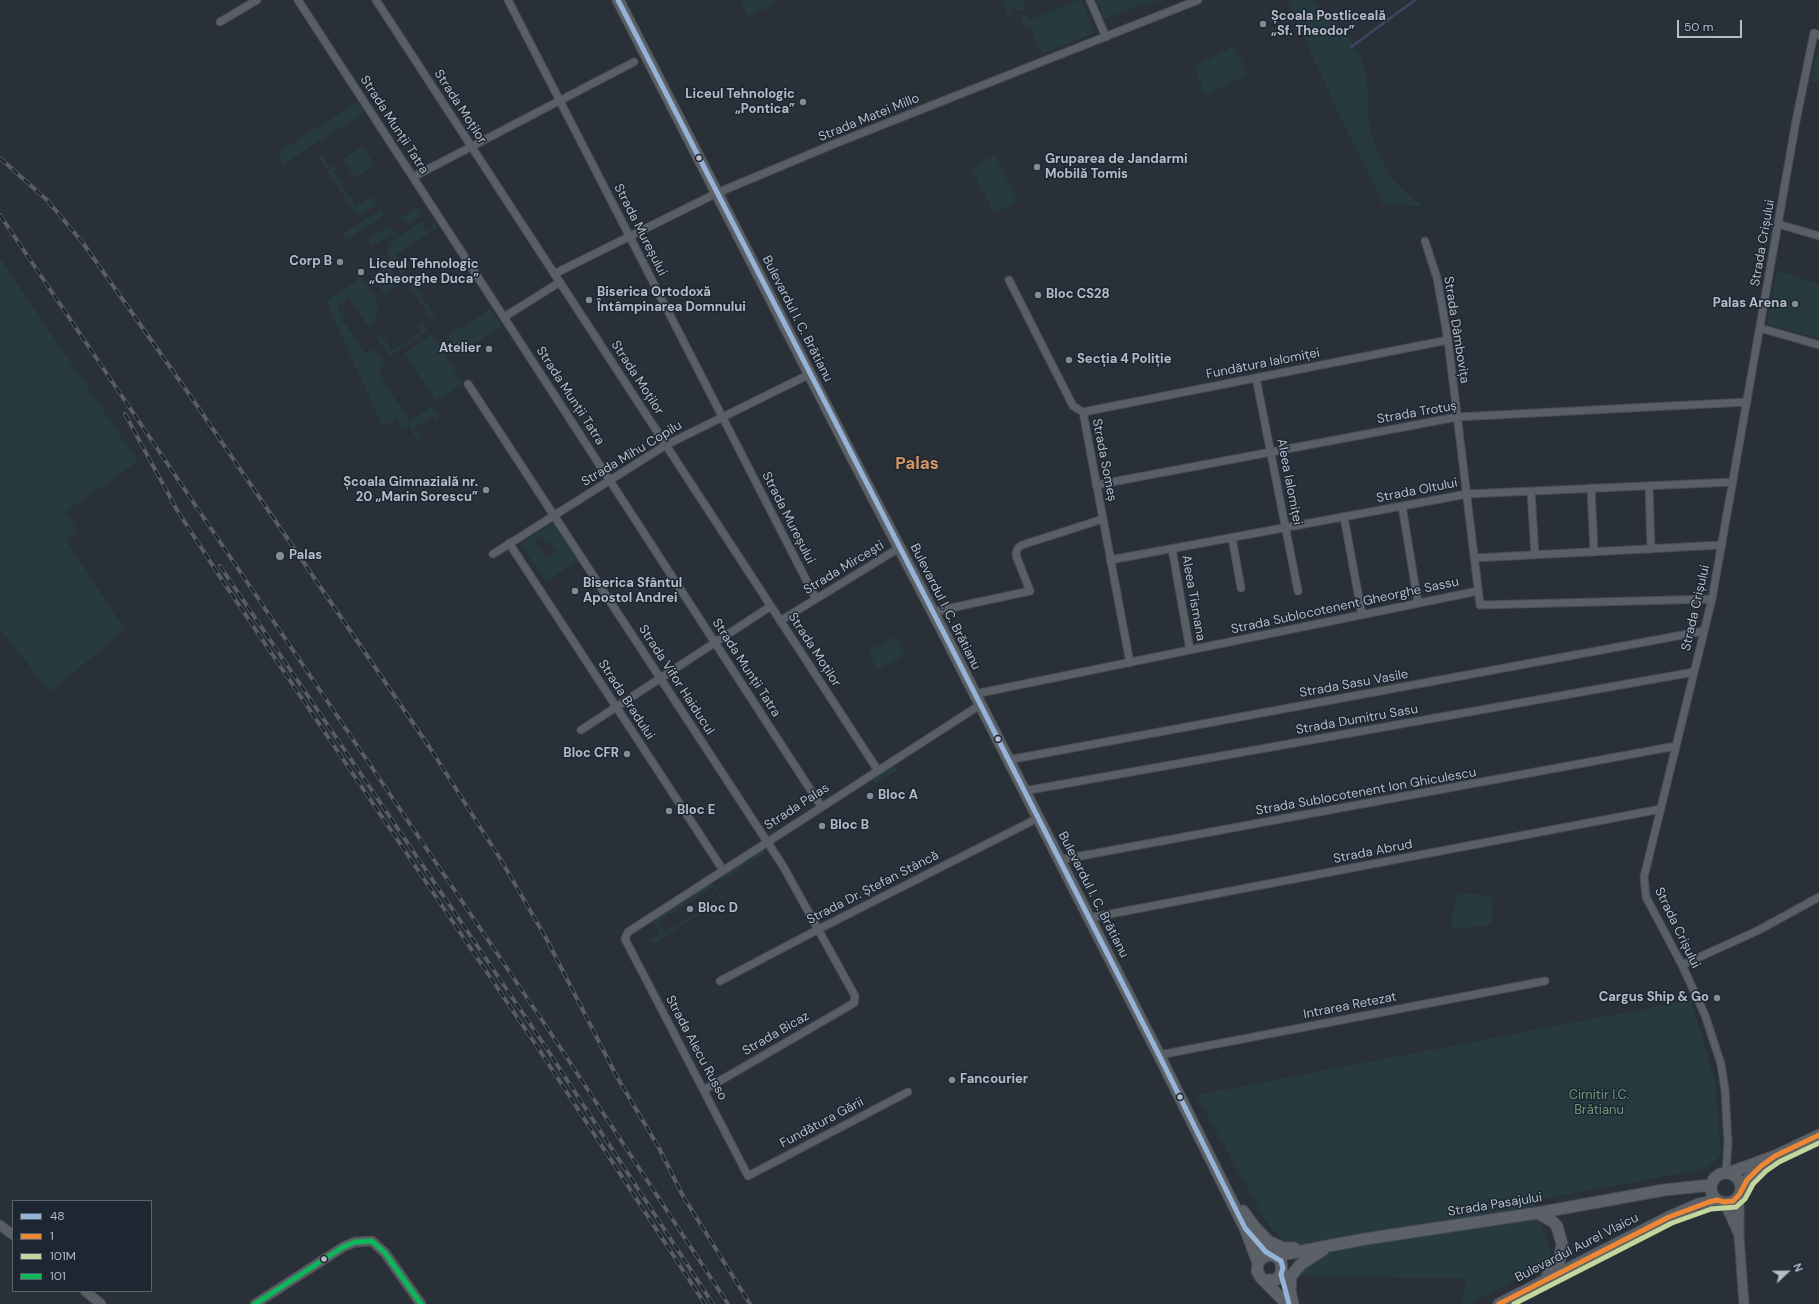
<!DOCTYPE html>
<meta charset="utf-8">
<style>
body{margin:0}
#map{position:relative;width:1819px;height:1304px;overflow:hidden;background:#2a3038;font-family:"DM Sans",sans-serif}
canvas{display:block}
.legend{position:absolute;left:12px;top:1200px;width:140px;height:92px;box-sizing:border-box;background:#1d2633;border:1px solid #59626f;margin:0;padding:5px 7px;list-style:none;font-size:12px;color:#b4bcc9}
.legend li{display:flex;align-items:center;gap:8px;height:20px}
.legend b{width:20px;border:1px solid #59626f}
.north{position:absolute;left:1767px;top:1252px;width:40px;height:40px;-webkit-text-stroke:3px #1d2633;paint-order:stroke;rotate:68deg;font-size:11px;font-weight:700;line-height:16px;text-align:center;color:#b4bcc9}
.north::after{content:'';display:block;margin:auto;width:14px;height:18px;background:#b4bcc9;clip-path:polygon(50% 0,100% 100%,50% 72%,0 100%)}
.scale{position:absolute;left:1677px;top:20px;width:65px;height:18px;box-sizing:border-box;border:2px solid #b4bcc9;border-top:0;padding-left:5px;font-size:12px;line-height:14px;white-space:nowrap;color:#b4bcc9;-webkit-text-stroke:3px #1d2633;paint-order:stroke}
</style>
<div id="map">
<canvas width="1819" height="1304"></canvas>
<ul class="legend">
<li><b style="height:5px;background:#95b3d7"></b>48</li>
<li><b style="height:5px;background:#ed8733"></b>1</li>
<li><b style="height:5px;background:#c3d69b"></b>101M</li>
<li><b style="height:5px;background:#0db85a"></b>101</li>
</ul>
<div class="north">N</div>
<div class="scale">50 m</div>
</div>
<script>
const g = document.querySelector('canvas').getContext('2d');
g.lineJoin = 'round';
function paint(path, color) { g.fillStyle = color; g.fill(path, 'evenodd'); }
const toPath = rows => new Path2D(rows.map(r => 'M' + r).join(''));
function strokePath(path, color, width, dash) { g.strokeStyle = color; g.lineWidth = width; g.lineCap = dash ? 'butt' : 'round'; g.setLineDash(dash || []); g.stroke(path); }
function write(font, color, halo, rows, align = 'center') {
  g.font = font + ' "DM Sans",sans-serif'; g.lineWidth = 3; g.setLineDash([]); g.textBaseline = 'middle'; g.strokeStyle = halo; g.fillStyle = color; for (const [text, x, y, turn = 0] of rows) {
    g.save(); g.translate(x, y); g.rotate((+turn || 0) * Math.PI / 180); g.textAlign = isNaN(turn) ? turn : align; if (halo) g.strokeText(text, 0, 0); g.fillText(text, 0, 0); g.restore();
  }
}
paint(toPath([
 [740,0,776,0,777,2,749,17],
 [1011,0,1028,0,1022,3,1025,10,1018,12,1016,7,1010,10,1012,16,1008,17,1002,3],
 [1078,0,1081,0,1094,33,1041,54,1030,27,1025,29,1020,16,1026,13,1029,20],
 [1096,0,1159,0,1147,5,1146,3,1104,19],
 [1287,0,1315,0,1317,5,1347,34,1362,60,1367,80,1369,124,1375,147,1390,176,1406,193,1423,206,1383,204,1339,114],
 [1819,41,1819,83,1811,81],
 [1234,46,1248,75,1207,95,1193,67],
 [357,102,364,113,282,165,278,152],
 [363,146,375,165,355,178,343,159],
 [322,154,330,167,334,166,336,169,333,171,339,180,342,179,344,182,341,184,350,197,353,195,354,197,352,200,356,206,372,196,377,204,362,214,356,215,318,157],
 [995,155,1018,201,994,213,971,168],
 [418,207,423,214,407,225,401,217],
 [381,209,385,215,346,240,342,234],
 [430,215,438,227,395,255,435,316,431,319,389,256,388,251,393,240,423,221,425,224,422,226,426,232,432,228,431,225,433,223,429,216],
 [390,225,395,233,371,247,367,240],
 [0,258,138,462,65,512,78,532,66,540,125,630,50,692,0,629],
 [388,265,400,283,384,294,372,276],
 [1777,270,1819,284,1819,339,1767,324],
 [361,277,376,299,378,307,375,321,368,326,349,298,337,306,345,319,343,320,365,354,374,349,385,366,378,371,409,421,432,406,440,418,436,420,433,416,414,428,421,439,418,441,408,425,402,428,396,419,383,427,326,301],
 [490,309,502,327,460,354,448,336],
 [422,322,428,331,389,356,376,336,380,333,392,351,421,332,417,326],
 [431,335,463,383,436,401,404,353],
 [553,523,578,561,546,582,521,544],
 [542,536,547,544,550,542,556,551,546,558,535,541],
 [896,637,905,655,877,669,868,651],
 [894,764,897,770,875,784,871,779],
 [763,849,765,853,722,881,720,877],
 [712,882,723,899,653,944,651,940,661,934,652,921],
 [713,887,720,898,665,933,658,922],
 [1464,893,1489,896,1492,900,1493,921,1485,926,1454,929,1451,922,1456,898,1460,894],
 [1691,1000,1715,1081,1721,1154,1714,1163,1702,1169,1614,1186,1534,1200,1553,1261,1470,1304,1461,1304,1467,1279,1295,1275,1299,1269,1284,1239,1277,1234,1267,1223,1196,1095]
]), '#273a3e');
strokePath(toPath([
 [1351,47,1415,0]
]), '#384963', 2.5);
const minor = toPath([
 [298,0,821,806],
 [376,0,877,769],
 [508,0,816,599],
 [1090,0,1106,37],
 [220,22,257,0],
 [413,177,634,62],
 [1778,224,1819,236],
 [1425,241,1437,278,1448,340,1480,605,1712,599],
 [554,274,717,193,834,144,1198,0],
 [1009,280,1073,406,1083,412],
 [504,317,560,282],
 [1760,328,1819,345],
 [1256,378,1298,591],
 [468,384,783,866,855,996,854,1003,704,1090],
 [1083,412,1448,340],
 [1083,412,1130,663],
 [1096,485,1457,417,1747,402],
 [1649,486,1651,549],
 [1591,488,1594,552],
 [1531,491,1535,555],
 [1402,506,1418,603],
 [1344,517,1362,615],
 [1232,538,1241,588],
 [509,543,723,870],
 [1172,549,1190,650],
 [493,554,666,445,810,374],
 [1474,558,1722,545],
 [1110,560,1467,494,1733,482],
 [932,612,1030,591,1017,558,1016,553,1018,548,1022,545,1103,519],
 [780,621,899,548],
 [975,694,1478,591],
 [581,730,771,606],
 [1008,760,1704,631],
 [1024,791,1694,672],
 [1059,860,1676,746],
 [1089,918,1661,809],
 [1682,965,1759,930,1819,897],
 [720,981,819,929,1038,818],
 [1159,1055,1545,981],
 [908,1092,748,1176,625,939,628,932,980,705],
 [1726,1173,1728,1143,1725,1090,1721,1064,1705,1015,1682,965,1646,897,1644,877,1712,599,1796,121,1814,33,1819,35]
]);
const tertiary = toPath([
 [1739,1195,1739,1236,1744,1304],
 [1724,1202,1738,1233],
 [0,1225,13,1235],
 [85,1291,101,1304],
 [255,1304,343,1247,355,1242,372,1241,385,1253,421,1304]
]);
const primary = toPath([
 [618,0,848,449,948,641,1159,1055,1245,1228,1258,1263],
 [1728,1173,1775,1156,1819,1135],
 '1711 1188a15 15 0 1 1 30 0a15 15 0 1 1-30 0Z',
 [1741,1190,1753,1173,1766,1162],
 [1243,1211,1254,1226,1268,1241,1283,1248,1294,1248],
 [1537,1213,1552,1221,1557,1226,1562,1244,1559,1262,1547,1276],
 [1250,1233,1270,1255],
 [1275,1256,1365,1239,1537,1213,1664,1190,1711,1185],
 [1265,1280,1276,1280,1282,1272,1281,1261,1275,1256,1270,1255,1263,1257,1258,1263,1257,1271,1261,1278,1287,1304],
 [1293,1304,1290,1291,1291,1276,1301,1264,1323,1250],
 [1499,1304,1669,1217,1699,1204,1717,1200]
]);
strokePath(minor, '#484c53', 9);
strokePath(tertiary, '#484c53', 11);
strokePath(primary, '#484c55', 13);
strokePath(minor, '#5a5e66', 7);
strokePath(tertiary, '#5a5e66', 9);
strokePath(primary, '#5c6168', 11);
const rail = toPath([
 [0,158,47,200,83,243,189,394,430,748,501,860,546,938,617,1077,659,1148,683,1196,750,1304],
 [0,215,552,1035,728,1304],
 [125,414,177,510,222,580,536,1045,705,1304],
 [220,566,541,1040,713,1304]
]);
strokePath(rail, '#595d64', 4);
strokePath(rail, '#1d2633', 2.5, [8]);
strokePath(toPath([
 [618,0,948,641,1159,1055,1245,1228,1266,1252,1281,1261,1283,1268,1281,1274,1289,1304]
]), '#95b3d7', 5);
strokePath(toPath([
 [1499,1304,1669,1217,1709,1202,1717,1200,1724,1202,1733,1201,1739,1195,1747,1180,1761,1166,1775,1156,1819,1135]
]), '#ed8733', 5);
strokePath(toPath([
 [1514,1304,1672,1223,1711,1209,1736,1207,1745,1199,1753,1184,1766,1171,1779,1162,1819,1143]
]), '#c3d69b', 5);
strokePath(toPath([
 [255,1304,343,1247,355,1242,372,1241,385,1253,421,1304]
]), '#0db85a', 5);
for (const [x, y, r, color] of [
 [1263,24,4,"#848b96"],
 [803,102,4,"#848b96"],
 [699,158,3.5,"#b4bcc9"],
 [1037,167,4,"#848b96"],
 [340,262,4,"#848b96"],
 [361,272,4,"#848b96"],
 [1038,295,4,"#848b96"],
 [589,300,4,"#848b96"],
 [1795,304,4,"#848b96"],
 [489,349,4,"#848b96"],
 [1069,360,4,"#848b96"],
 [486,490,4,"#848b96"],
 [280,556,5,"#848b96"],
 [575,591,4,"#848b96"],
 [998,739,3.5,"#b4bcc9"],
 [627,754,4,"#848b96"],
 [870,796,4,"#848b96"],
 [669,811,4,"#848b96"],
 [822,826,4,"#848b96"],
 [690,909,4,"#848b96"],
 [1717,998,4,"#848b96"],
 [952,1080,4,"#848b96"],
 [1180,1097,3.5,"#b4bcc9"],
 [324,1259,3.5,"#b4bcc9"]
]) { const dot = new Path2D(); dot.arc(x, y, r, 0, 2 * Math.PI); g.fillStyle = color; g.fill(dot); strokePath(dot, '#1d2633', 1.5); }
write('bold 13px', '#b4bcc9', '#1d2633', [
 ["Școala Postliceală",1271,17],
 ["„Sf. Theodor”",1271,32],
 ["Liceul Tehnologic",795,95,"right"],
 ["„Pontica”",795,110,"right"],
 ["Gruparea de Jandarmi",1045,160],
 ["Mobilă Tomis",1045,175],
 ["Corp B",332,262,"right"],
 ["Liceul Tehnologic",369,265],
 ["„Gheorghe Duca”",369,280],
 ["Biserica Ortodoxă",597,293],
 ["Întâmpinarea Domnului",597,308],
 ["Bloc CS28",1046,295],
 ["Palas Arena",1787,304,"right"],
 ["Atelier",481,349,"right"],
 ["Secția 4 Poliție",1077,360],
 ["Școala Gimnazială nr.",478,483,"right"],
 ["20 „Marin Sorescu”",478,498,"right"],
 ["Palas",289,556],
 ["Biserica Sfântul",583,584],
 ["Apostol Andrei",583,599],
 ["Bloc CFR",619,754,"right"],
 ["Bloc A",878,796],
 ["Bloc E",677,811],
 ["Bloc B",830,826],
 ["Bloc D",698,909],
 ["Cargus Ship & Go",1709,998,"right"],
 ["Fancourier",960,1080]
], 'left');
write('13px', '#b4bcc9', '#1d2633', [
 ["Strada Moților",460,107,57],
 ["Strada Matei Millo",869,118,-22],
 ["Strada Munții Tatra",394,125,57],
 ["Strada Mureșului",640,230,63],
 ["Strada Crișului",1763,243,-80],
 ["Bulevardul I. C. Brătianu",797,319,63],
 ["Strada Dâmbovița",1456,330,81],
 ["Fundătura Ialomiței",1263,364,-11],
 ["Strada Moților",637,378,57],
 ["Strada Munții Tatra",570,396,57],
 ["Strada Trotuș",1417,413,-10],
 ["Strada Mihu Copilu",632,454,-31],
 ["Strada Someș",1104,460,79],
 ["Aleea Ialomiței",1289,482,79],
 ["Strada Oltului",1417,491,-11],
 ["Strada Mureșului",788,518,63],
 ["Strada Mircești",844,568,-31],
 ["Aleea Tismana",1193,598,80],
 ["Strada Sublocotenent Gheorghe Sassu",1345,606,-12],
 ["Bulevardul I. C. Brătianu",945,607,63],
 ["Strada Crișului",1696,608,-77],
 ["Strada Moților",814,650,57],
 ["Strada Munții Tatra",746,668,57],
 ["Strada Vifor Haiducul",676,680,57],
 ["Strada Sasu Vasile",1354,684,-10],
 ["Strada Bradului",626,700,57],
 ["Strada Dumitru Sasu",1357,720,-10],
 ["Strada Sublocotenent Ion Ghiculescu",1366,792,-10],
 ["Strada Palas",797,807,-33],
 ["Strada Abrud",1373,852,-11],
 ["Strada Dr. Ștefan Stâncă",873,888,-27],
 ["Bulevardul I. C. Brătianu",1093,895,63],
 ["Strada Crișului",1677,928,64],
 ["Intrarea Retezat",1350,1006,-11],
 ["Strada Bicaz",776,1034,-30],
 ["Strada Alecu Russo",696,1048,62],
 ["Fundătura Gării",822,1123,-28],
 ["Strada Pasajului",1495,1205,-9],
 ["Bulevardul Aurel Vlaicu",1577,1248,-27]
]);
write('13px', '#6b9a76', '#1d2633', [
 ["Cimitir I.C.",1599,1096],
 ["Brătianu",1599,1111]
]);
write('bold 17px', '#d59563', '#1d2633', [
 ["Palas",917,465]
]);
</script>
